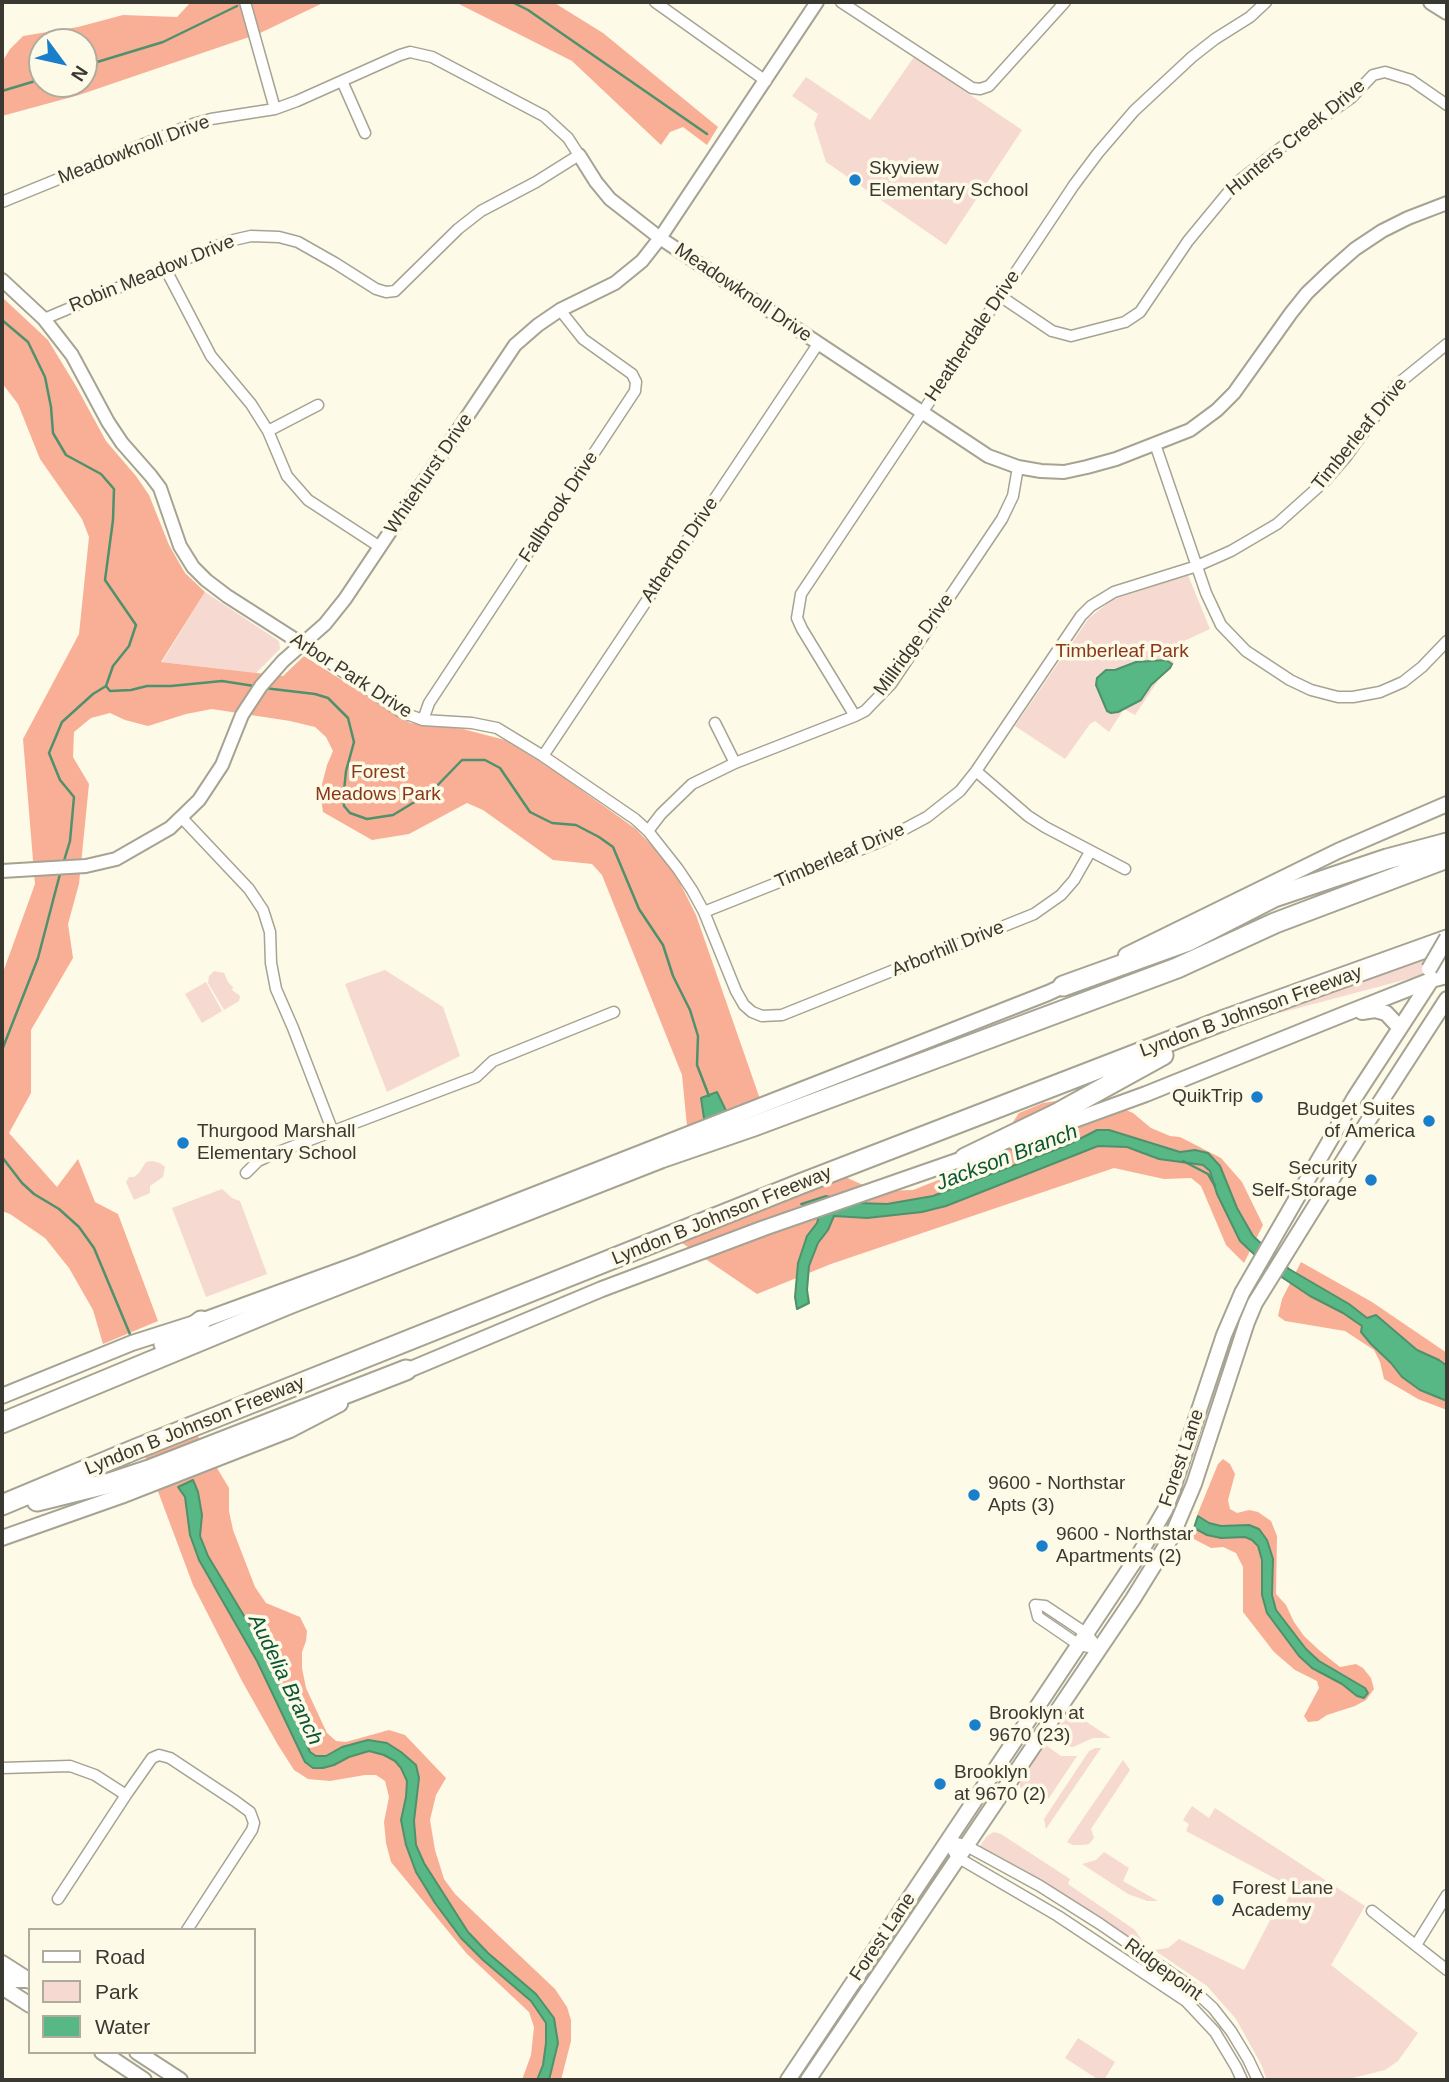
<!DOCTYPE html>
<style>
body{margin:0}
#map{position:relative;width:1449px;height:2082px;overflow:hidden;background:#fdfae8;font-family:Arial,sans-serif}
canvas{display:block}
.frame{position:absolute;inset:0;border:4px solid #393831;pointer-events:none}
.legend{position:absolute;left:28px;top:1928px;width:228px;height:126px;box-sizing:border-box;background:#fdfae8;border:2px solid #afac9f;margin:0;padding:9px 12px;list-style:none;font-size:21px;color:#393831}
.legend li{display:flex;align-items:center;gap:14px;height:35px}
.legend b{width:35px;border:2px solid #afac9f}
.north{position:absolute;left:28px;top:28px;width:70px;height:70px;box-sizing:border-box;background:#fdfae8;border:2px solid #afac9f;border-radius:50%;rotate:123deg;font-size:19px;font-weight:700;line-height:28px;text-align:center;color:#393831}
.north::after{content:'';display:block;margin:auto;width:24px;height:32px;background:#1a7fca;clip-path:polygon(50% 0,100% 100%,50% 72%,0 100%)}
</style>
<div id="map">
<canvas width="1449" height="2082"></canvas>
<div class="frame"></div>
<ul class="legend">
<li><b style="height:9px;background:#fff"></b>Road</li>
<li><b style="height:19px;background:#f6d9d0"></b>Park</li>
<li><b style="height:19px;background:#57b785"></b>Water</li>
</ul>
<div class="north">N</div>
</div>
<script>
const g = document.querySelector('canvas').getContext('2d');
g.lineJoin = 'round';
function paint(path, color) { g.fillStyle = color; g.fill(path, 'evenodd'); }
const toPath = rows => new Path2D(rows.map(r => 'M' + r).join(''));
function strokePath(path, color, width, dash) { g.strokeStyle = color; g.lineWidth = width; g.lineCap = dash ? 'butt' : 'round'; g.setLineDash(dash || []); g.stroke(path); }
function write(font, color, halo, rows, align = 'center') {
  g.font = font + ' Arial,sans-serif'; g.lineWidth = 7; g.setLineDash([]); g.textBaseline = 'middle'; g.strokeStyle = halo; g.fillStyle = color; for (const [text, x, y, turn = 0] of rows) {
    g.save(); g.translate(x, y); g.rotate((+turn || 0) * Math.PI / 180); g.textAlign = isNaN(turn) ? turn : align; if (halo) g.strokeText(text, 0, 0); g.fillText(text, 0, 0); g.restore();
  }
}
paint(toPath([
 [914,57,1022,130,946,245,826,162,814,124,818,114,792,96,806,77,870,120],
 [1188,575,1210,629,1169,648,1174,664,1166,669,1135,715,1124,709,1109,732,1095,721,1090,724,1065,759,1015,726,1089,618,1112,600],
 [205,592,279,641,280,649,256,673,162,662],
 [1447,929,1447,950,1434,972,1129,1053],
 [385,970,443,1007,460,1056,387,1092,345,984],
 [214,971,224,973,228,982,233,987,232,990,240,996,239,1001,224,1010,208,983,209,976],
 [206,982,222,1011,202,1023,185,994],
 [152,1161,160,1163,165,1167,163,1177,150,1186,150,1193,134,1200,126,1182,129,1177,134,1177,139,1173,146,1162],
 [222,1189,232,1198,240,1201,267,1274,206,1297,172,1208],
 [1070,1711,1111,1738,1093,1738,1073,1747,1062,1745,1056,1740,1055,1733],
 [1044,1744,1061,1756,1077,1756,1049,1798,1045,1801,1041,1801,1020,1787,1020,1782],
 [1095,1748,1101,1748,1046,1829,1044,1819,1089,1751],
 [1123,1760,1130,1770,1091,1829,1094,1838,1089,1844,1083,1845,1073,1845,1067,1842],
 [1192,1806,1209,1818,1215,1808,1365,1906,1331,1965,1418,2033,1398,2061,1385,2070,1344,2080,1267,2080,1261,2064,1236,2019,1207,1986,1154,1950,1168,1948,1179,1939,1244,1970,1277,1907,1283,1909,1293,1888,1186,1831,1189,1824,1183,1820],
 [994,1832,1001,1834,1070,1879,1068,1884,1135,1930,1143,1942,1148,1946,1147,1950,1021,1868,979,1847,987,1836],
 [1104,1852,1129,1868,1123,1881,1158,1901,1147,1901,1128,1894,1082,1864,1096,1860],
 [1078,2038,1115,2062,1104,2080,1099,2080,1065,2058]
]), '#f6d9d0');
paint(toPath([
 [191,2,325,2,258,34,79,95,2,116,2,62,10,49,23,36,78,27,123,15,177,17],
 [42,42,84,42,84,84,42,84],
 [455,2,553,2,603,33,718,127,707,145,683,127,670,132,661,145,572,61],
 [2,297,48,340,76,386,106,441,136,476,149,495,169,545,185,573,205,592,161,662,283,676,304,656,410,723,463,729,505,740,552,769,636,829,672,867,696,915,769,1125,690,1157,682,1075,602,875,592,864,553,860,483,810,467,803,409,834,372,840,323,812,320,792,327,765,333,751,326,737,315,727,290,721,212,709,186,714,148,726,125,720,110,713,91,718,74,732,73,757,89,784,79,884,68,924,73,958,31,1030,31,1093,9,1133,57,1187,78,1159,95,1202,118,1214,158,1321,103,1344,93,1310,69,1268,45,1238,10,1214,2,1211,2,975,35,884,23,739,79,634,89,537,82,519,40,459,18,404,2,383],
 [1076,1098,1105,1101,1133,1113,1151,1128,1170,1136,1180,1137,1221,1158,1242,1182,1263,1225,1244,1263,1226,1245,1201,1186,1191,1178,1164,1179,1114,1168,831,1264,757,1294,679,1241,836,1173,877,1191,913,1190,961,1171,993,1152,1019,1113,1043,1103],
 [1301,1262,1372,1302,1447,1353,1447,1410,1418,1399,1384,1379,1380,1362,1374,1350,1345,1331,1285,1321,1278,1316,1282,1299],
 [196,1433,229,1488,229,1511,233,1530,255,1587,266,1603,300,1617,307,1631,306,1641,302,1652,302,1668,306,1688,327,1733,336,1741,346,1742,389,1730,405,1735,446,1778,436,1795,430,1820,435,1850,444,1879,455,1894,480,1918,555,1989,567,2007,571,2020,571,2041,561,2080,522,2080,531,2055,534,2027,529,2012,467,1954,391,1862,386,1843,384,1822,389,1797,385,1781,376,1775,365,1775,330,1781,308,1779,294,1770,278,1745,242,1681,193,1585,144,1454],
 [1223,1459,1230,1464,1235,1474,1228,1500,1230,1509,1237,1513,1249,1510,1258,1512,1271,1521,1277,1536,1276,1594,1286,1605,1294,1622,1304,1636,1320,1651,1340,1667,1356,1664,1363,1668,1371,1678,1374,1689,1366,1700,1355,1706,1327,1715,1318,1721,1308,1722,1304,1716,1319,1688,1317,1681,1295,1670,1274,1652,1243,1612,1243,1567,1236,1553,1223,1547,1211,1548,1194,1539,1192,1531,1198,1513,1218,1464]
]), '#f9af95');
const water = toPath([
 [1166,660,1172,664,1170,668,1151,685,1141,700,1118,712,1111,713,1107,711,1096,685,1097,678,1106,670,1115,670,1136,662,1166,660],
 [717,1092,731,1121,706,1132,701,1098,717,1092],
 [1097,1130,1109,1130,1180,1152,1195,1150,1208,1153,1220,1166,1237,1208,1253,1236,1289,1269,1349,1304,1367,1318,1376,1315,1417,1350,1439,1360,1447,1366,1447,1401,1420,1390,1402,1377,1391,1363,1371,1344,1361,1332,1362,1326,1343,1313,1310,1296,1271,1270,1240,1241,1217,1194,1210,1171,1203,1165,1159,1159,1127,1147,1098,1146,946,1206,922,1212,867,1218,834,1216,828,1230,818,1243,809,1266,807,1290,809,1303,797,1309,795,1297,798,1263,807,1236,817,1223,820,1212,801,1204,826,1196,858,1203,887,1204,933,1196,1068,1145,1097,1130],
 [193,1480,198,1492,202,1515,200,1536,208,1556,267,1654,310,1752,316,1756,326,1756,342,1747,368,1740,387,1743,401,1752,416,1765,419,1778,414,1821,416,1845,424,1863,468,1932,488,1953,536,1994,554,2018,558,2043,549,2080,537,2080,543,2065,546,2043,546,2023,531,2001,483,1960,461,1938,435,1903,416,1872,406,1845,401,1820,406,1797,407,1781,401,1768,395,1761,384,1755,369,1751,349,1757,334,1765,323,1768,313,1768,305,1762,257,1661,199,1560,190,1535,185,1497,178,1487,193,1480],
 [1198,1516,1209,1523,1221,1526,1249,1525,1259,1529,1267,1540,1273,1559,1272,1595,1276,1610,1306,1649,1319,1661,1365,1688,1368,1693,1364,1698,1357,1696,1342,1684,1312,1668,1299,1656,1267,1613,1262,1595,1262,1560,1258,1546,1252,1540,1245,1537,1221,1538,1207,1535,1194,1528,1198,1516]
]);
paint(water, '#57b785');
strokePath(water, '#4e916c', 2);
strokePath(toPath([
 [512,2,528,10,707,134],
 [84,66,163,42,237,6],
 [2,91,42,79],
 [2,320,28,342,45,377,51,407,53,433,66,455,101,474,114,489,113,520,105,580,136,625,129,646,113,666,106,686,110,691,131,690,147,686,171,686,222,681,254,686],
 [264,688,315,694,328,698,348,718,354,742,346,771,344,791,344,806,350,813,367,819,393,815,431,792,462,760,485,760,500,768,530,812,552,823,576,825,599,837,613,847,639,909,663,945,673,976,690,1010,698,1036,697,1065,709,1096],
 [63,864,70,841,74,797,60,780,49,753,62,722,93,694,106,686],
 [2,1050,38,958,61,870],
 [2,1157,22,1183,34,1194,59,1209,79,1227,94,1248,132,1339],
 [1183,1161,1208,1174,1215,1186]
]), '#4e916c', 2.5);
const minor = toPath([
 [245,2,275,109],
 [655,2,766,81],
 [841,2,972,88,980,89,989,86,1065,2],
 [342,81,365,133],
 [2,202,193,124,211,119,275,109,297,101,400,55,410,52,432,57,544,116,568,138,579,155,536,182,481,211,458,229,395,291,386,292,376,289,335,263,298,242,279,237,251,236,229,241,44,319],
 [165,268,211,356,251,404,268,431,287,476,308,500,380,547],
 [1000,296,1052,331,1071,336,1125,322,1140,312,1188,241,1235,184,1292,139,1351,98,1373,75,1385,72,1411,80,1447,105],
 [268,431,318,405],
 [1155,444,1206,593,1221,625,1246,651,1290,680,1311,690,1338,697,1353,697,1380,692,1403,682,1422,667,1447,641],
 [302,644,401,712,423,720,472,723,497,728,543,756,635,819,648,831,678,869,692,890,704,912,736,991,744,1005,752,1012,762,1016,782,1015,1034,914,1061,895,1074,880,1090,852],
 [855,716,802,629,797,618,801,594,1074,185,1098,153,1134,111,1192,57,1215,39,1250,17,1266,2],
 [423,720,429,703,635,391,636,382,632,374,583,339,560,310],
 [715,723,735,763],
 [543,756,818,344],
 [976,771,1028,816,1045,827,1125,869],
 [182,818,249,889,263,910,270,932,271,963,276,989,293,1028,333,1132],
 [648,831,661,814,692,784,735,763,855,716,865,711,891,684,1002,519,1013,496,1018,467],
 [704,912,882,841,927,817,960,791,976,771,1081,616,1091,606,1114,592,1197,566,1231,551,1277,524,1325,481,1346,457,1399,383,1447,344],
 [246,1173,258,1161,273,1154,476,1077,493,1061,614,1012],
 [1035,1605,1045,1606,1087,1634,1099,1649,1079,1645,1038,1617,1035,1605],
 [2,1768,70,1766,95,1775,126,1795],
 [947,1841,965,1845,1040,1886,1100,1924,1187,1984,1213,2008,1231,2031,1248,2059,1258,2080],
 [947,1841,957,1857,1058,1916,1186,2001,1215,2032,1236,2067,1242,2080],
 [58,1899,126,1795,152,1758,159,1755,170,1758,235,1801,250,1812,254,1823,252,1830,187,1930],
 [1372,1911,1447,1970],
 [1416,1945,1447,1895]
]);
const tertiary = toPath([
 [579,155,596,182,610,199,660,238,988,456,1018,467,1041,471,1064,472,1087,467,1116,459,1190,430,1217,410,1234,393,1291,313,1307,293,1330,271,1355,249,1382,231,1408,218,1447,203],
 [2,280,44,319,72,355,108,422,122,443,151,476,160,488,180,546,193,567,206,580,227,596,302,644],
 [2,871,86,866,116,859,170,828,199,800,222,765,242,715,261,686,283,661,325,624,345,599,515,345,538,325,560,310,615,283,642,261,660,238,817,2]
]);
const secondary = toPath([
 [1431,2,1447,12],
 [1126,955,1338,851,1447,804],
 [1362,1012,1375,1010,1386,1013,1400,1028],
 [1014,1142,1146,1094,1347,1013,1431,980,1447,976],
 [399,1374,602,1289,764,1228,971,1156],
 [2,1396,132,1343,201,1321,360,1263,1048,993,1070,983],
 [2,1538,121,1496,290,1430,340,1404],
 [2,1963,30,1981],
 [2,1976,15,1980,26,1980],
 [2,1987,30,2005],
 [102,2052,144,2080],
 [137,2052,180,2080],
 [788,2080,1140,1553,1165,1510,1171,1494,1224,1335,1242,1293,1355,1097,1447,956],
 [808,2080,1133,1599,1172,1536,1194,1484,1247,1322,1255,1303,1370,1118,1447,999]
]);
const motorway = toPath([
 [1063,986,1188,941,1274,897,1387,859,1447,843],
 [965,1158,1056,1114,1163,1055],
 [164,1344,179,1338,201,1321],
 [2,1423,289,1304,661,1158,751,1127,1177,968,1275,923,1447,858],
 [37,1501,110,1483,149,1470,406,1370],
 [2,1505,136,1449,800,1184,1227,1019,1447,940]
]);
strokePath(minor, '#a6a393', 13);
strokePath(tertiary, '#a6a393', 16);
strokePath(secondary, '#a6a393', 18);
strokePath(motorway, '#a6a393', 23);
strokePath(minor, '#fff', 10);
strokePath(tertiary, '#fff', 12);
strokePath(secondary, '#fff', 14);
strokePath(motorway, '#fff', 19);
const secondaryBridge = toPath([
 [1429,969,1447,938]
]);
strokePath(secondaryBridge, '#a6a393', 18, []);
strokePath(secondaryBridge, '#fff', 14);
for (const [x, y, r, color] of [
 [855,180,7,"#1a7fca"],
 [1257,1097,7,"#1a7fca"],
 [1429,1121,7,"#1a7fca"],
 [183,1143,7,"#1a7fca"],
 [1371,1180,7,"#1a7fca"],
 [974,1495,7,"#1a7fca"],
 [1042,1546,7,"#1a7fca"],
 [975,1725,7,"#1a7fca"],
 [940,1784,7,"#1a7fca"],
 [1218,1900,7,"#1a7fca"]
]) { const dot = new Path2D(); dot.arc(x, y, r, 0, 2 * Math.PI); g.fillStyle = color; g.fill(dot); strokePath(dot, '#fdfae8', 2.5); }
write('19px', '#393831', '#fdfae8', [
 ["Hunters Creek Drive",1296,138,-39],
 ["Meadowknoll Drive",134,150,-21],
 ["Robin Meadow Drive",152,274,-22],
 ["Meadowknoll Drive",743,293,34],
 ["Heatherdale Drive",973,336,-56],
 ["Timberleaf Drive",1360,434,-51],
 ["Whitehurst Drive",429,474,-56],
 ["Fallbrook Drive",559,507,-57],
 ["Atherton Drive",680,550,-56],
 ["Millridge Drive",914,645,-54],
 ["Arbor Park Drive",351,676,33],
 ["Timberleaf Drive",840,856,-23],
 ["Arborhill Drive",948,949,-22],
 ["Lyndon B Johnson Freeway",1251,1012,-20],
 ["Lyndon B Johnson Freeway",722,1216,-22],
 ["Lyndon B Johnson Freeway",195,1426,-22],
 ["Forest Lane",1182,1458,-71],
 ["Forest Lane",883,1937,-56],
 ["Ridgepoint",1163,1970,36]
]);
write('19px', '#393831', '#fdfae8', [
 ["Skyview",869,169],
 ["Elementary School",869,191],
 ["QuikTrip",1243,1097,"right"],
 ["Budget Suites",1415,1110,"right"],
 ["of America",1415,1132,"right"],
 ["Thurgood Marshall",197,1132],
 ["Elementary School",197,1154],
 ["Security",1357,1169,"right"],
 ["Self-Storage",1357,1191,"right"],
 ["9600 - Northstar",988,1484],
 ["Apts (3)",988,1506],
 ["9600 - Northstar",1056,1535],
 ["Apartments (2)",1056,1557],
 ["Brooklyn at",989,1714],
 ["9670 (23)",989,1736],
 ["Brooklyn",954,1773],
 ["at 9670 (2)",954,1795],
 ["Forest Lane",1232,1889],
 ["Academy",1232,1911]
], 'left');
write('19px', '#893819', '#fdfae8', [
 ["Timberleaf Park",1122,652],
 ["Forest",378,773],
 ["Meadows Park",378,795]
]);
write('italic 21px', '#095635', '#fdfae8', [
 ["Jackson Branch",1007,1158,-21],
 ["Audelia Branch",285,1680,64]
]);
</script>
